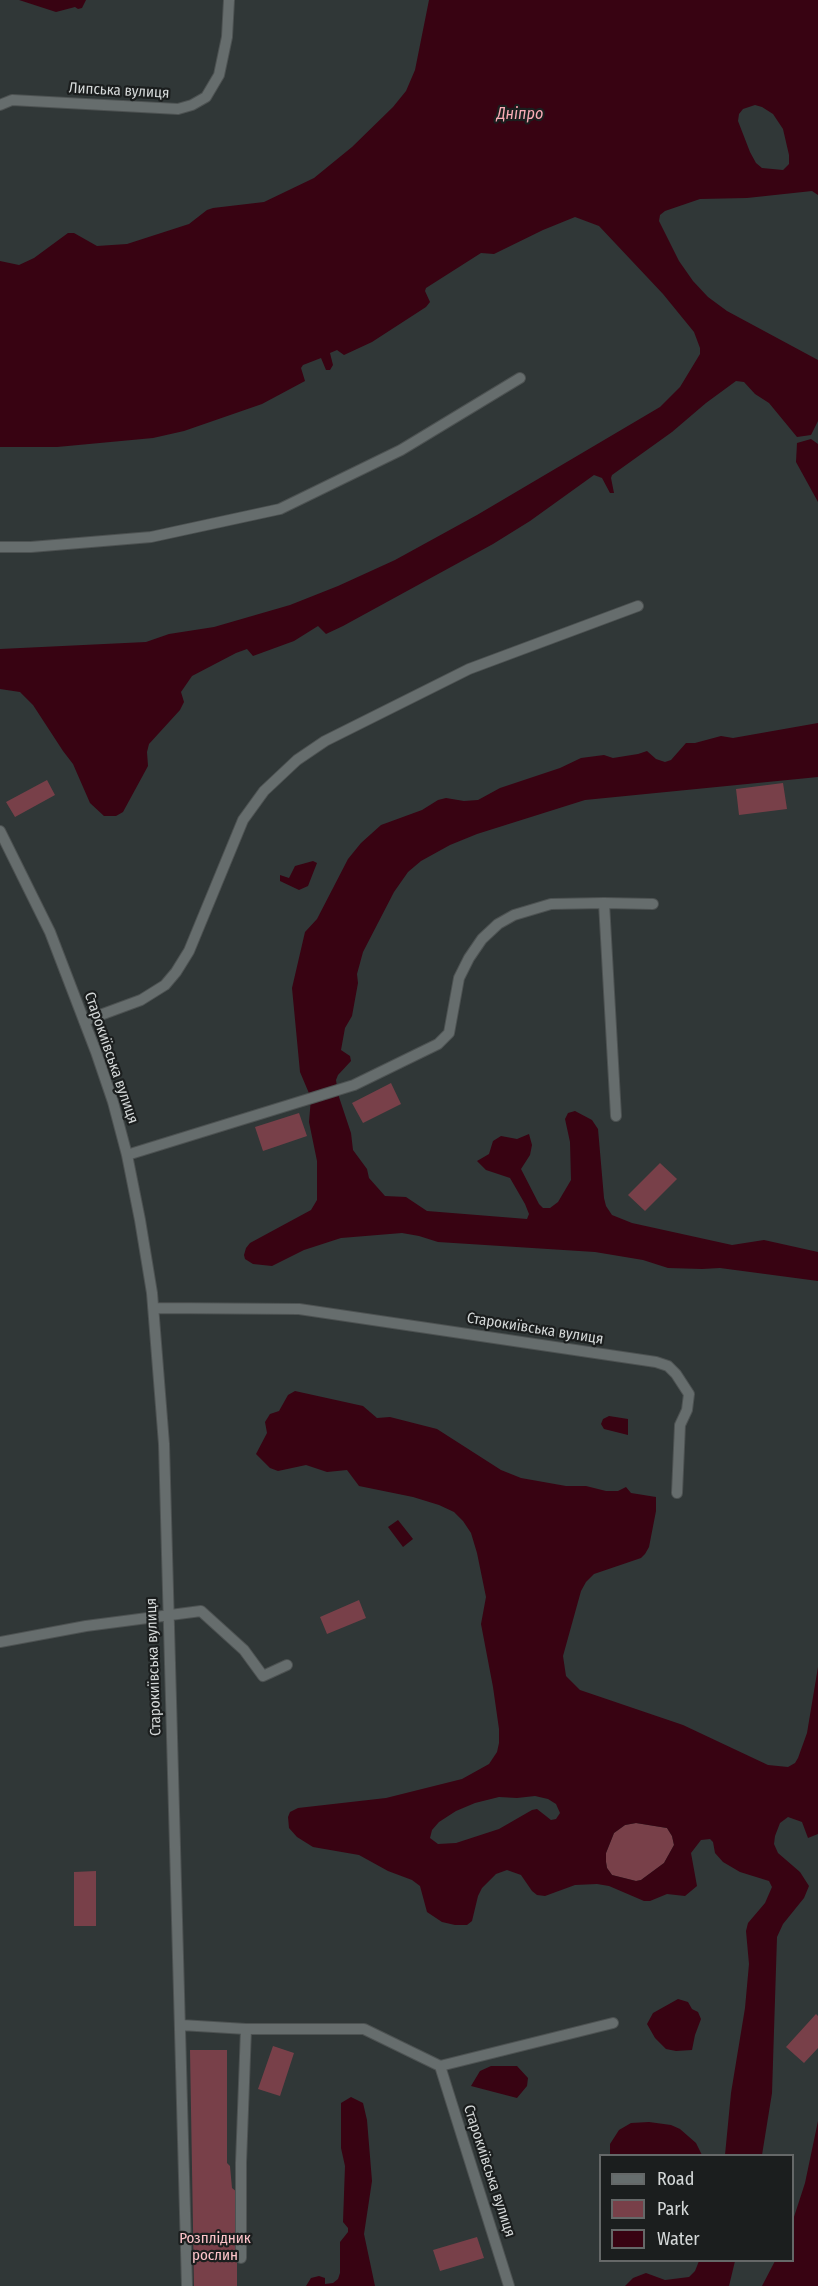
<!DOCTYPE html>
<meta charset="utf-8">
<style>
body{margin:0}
#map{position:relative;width:818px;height:2286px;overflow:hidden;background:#303737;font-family:"Fira Sans Condensed",sans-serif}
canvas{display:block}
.legend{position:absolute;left:599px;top:2154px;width:195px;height:108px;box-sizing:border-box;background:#1b1e1e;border:2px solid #656868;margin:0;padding:8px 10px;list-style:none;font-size:18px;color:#d4d8d8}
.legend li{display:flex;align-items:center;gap:12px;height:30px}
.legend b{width:30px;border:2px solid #656868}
</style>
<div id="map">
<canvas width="818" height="2286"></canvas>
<ul class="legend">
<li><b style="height:8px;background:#666d6d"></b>Road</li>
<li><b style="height:16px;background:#784049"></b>Park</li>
<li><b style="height:16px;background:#380312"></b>Water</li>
</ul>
</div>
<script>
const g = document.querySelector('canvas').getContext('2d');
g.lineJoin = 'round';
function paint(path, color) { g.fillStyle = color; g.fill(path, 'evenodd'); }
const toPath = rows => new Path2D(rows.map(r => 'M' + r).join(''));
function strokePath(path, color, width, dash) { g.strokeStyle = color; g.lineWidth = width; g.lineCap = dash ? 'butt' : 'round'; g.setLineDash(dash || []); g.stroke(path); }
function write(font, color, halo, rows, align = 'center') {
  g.font = font + ' "Fira Sans Condensed",sans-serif'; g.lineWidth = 4.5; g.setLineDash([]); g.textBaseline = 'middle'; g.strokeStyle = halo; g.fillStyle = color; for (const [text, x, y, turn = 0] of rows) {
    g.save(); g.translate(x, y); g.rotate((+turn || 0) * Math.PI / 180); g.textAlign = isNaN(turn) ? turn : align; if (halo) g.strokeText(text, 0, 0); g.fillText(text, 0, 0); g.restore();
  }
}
paint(toPath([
 [47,780,55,795,15,817,6,802],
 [783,783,787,809,739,815,736,789],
 [391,1083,401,1104,363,1123,352,1103],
 [299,1113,307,1136,263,1151,255,1127],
 [660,1163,677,1179,645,1211,628,1195],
 [359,1600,366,1618,327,1634,320,1617],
 [636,1823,667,1828,672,1836,674,1845,664,1863,641,1880,636,1881,612,1875,607,1868,606,1862,606,1853,614,1833,625,1825],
 [96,1871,96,1926,74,1926,74,1872],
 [816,2014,818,2016,818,2048,804,2063,786,2047],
 [273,2046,294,2053,280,2096,258,2089],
 [190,2050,227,2050,227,2163,230,2166,232,2188,237,2192,237,2286,194,2286],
 [477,2237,484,2258,440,2271,433,2250]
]), '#784049');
paint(toPath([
 [19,0,86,0,82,8,78,9,75,7,56,12],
 [429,0,818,0,818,195,812,191,747,198,700,199,665,211,660,215,659,221,679,261,693,281,708,297,727,311,818,360,818,421,811,435,797,437,769,403,755,394,744,382,736,381,706,403,672,432,612,475,611,478,614,493,610,493,602,478,594,475,530,521,493,544,343,626,326,634,318,626,294,641,253,656,247,649,236,653,192,676,181,692,184,702,180,710,149,744,147,752,148,766,123,812,116,816,104,816,90,803,73,764,63,751,33,705,20,692,0,689,0,649,146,642,169,634,214,627,290,605,338,586,395,560,477,515,660,407,680,387,700,354,700,348,694,332,663,294,599,226,575,217,543,230,494,254,481,253,426,288,425,291,430,302,426,307,372,342,344,355,337,350,330,353,333,365,330,370,326,370,321,358,303,365,301,368,305,381,262,404,184,431,153,438,57,447,0,447,0,261,19,265,34,258,68,233,74,233,97,246,127,244,189,224,207,210,213,208,264,202,314,178,352,147,393,107,406,91,415,70],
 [755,105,762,107,773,114,783,129,789,155,789,164,783,170,762,168,756,163,750,152,738,121,739,114,743,109],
 [811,439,818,444,818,502,796,462,797,443],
 [818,723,818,777,585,800,477,834,450,845,421,861,408,872,394,892,363,952,357,974,358,983,352,1016,345,1028,341,1050,350,1056,351,1061,338,1075,336,1080,338,1094,351,1133,353,1150,367,1169,369,1178,385,1196,406,1197,427,1211,527,1219,529,1214,525,1204,510,1178,486,1170,477,1161,489,1154,493,1141,501,1136,517,1139,529,1134,532,1145,530,1155,521,1169,539,1204,543,1208,550,1208,558,1202,571,1180,570,1142,565,1119,568,1113,575,1111,592,1120,598,1129,604,1198,606,1206,612,1215,632,1223,732,1245,764,1240,818,1252,818,1281,720,1268,702,1269,668,1268,643,1260,595,1252,438,1242,419,1236,402,1233,341,1238,304,1250,272,1266,253,1264,245,1259,244,1255,246,1248,250,1243,311,1210,317,1200,317,1161,309,1122,311,1098,300,1072,292,988,305,932,317,919,348,859,361,843,381,825,422,810,438,800,446,798,464,801,478,800,500,788,560,768,581,758,604,755,613,758,638,754,647,751,656,759,665,762,671,760,686,743,695,743,721,736,733,738],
 [313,861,317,863,308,886,299,890,280,881,280,875,289,878,295,866],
 [295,1391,363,1406,377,1418,390,1417,437,1429,501,1470,521,1478,566,1486,586,1486,606,1491,618,1491,626,1487,631,1493,656,1497,656,1511,649,1547,645,1554,641,1558,594,1574,586,1582,581,1591,563,1656,566,1676,580,1690,683,1725,768,1765,788,1767,795,1763,798,1758,807,1733,818,1667,818,1834,808,1838,802,1822,788,1817,780,1823,775,1836,774,1844,778,1853,800,1872,809,1886,804,1898,783,1924,777,1937,772,2093,762,2155,725,2155,731,2093,745,2008,749,1964,746,1931,748,1923,765,1903,772,1887,769,1881,740,1872,723,1862,715,1853,713,1842,710,1839,701,1840,691,1853,697,1886,685,1896,667,1894,650,1901,644,1901,609,1886,597,1884,575,1885,545,1896,537,1895,532,1891,521,1875,507,1870,496,1874,482,1888,478,1896,472,1921,467,1925,455,1925,442,1922,427,1912,420,1886,412,1880,388,1871,359,1855,313,1847,297,1837,289,1828,288,1817,290,1812,298,1808,386,1798,462,1779,489,1764,497,1752,499,1743,499,1729,493,1687,481,1624,486,1597,477,1553,471,1533,463,1521,454,1512,439,1505,413,1497,359,1486,347,1470,327,1472,306,1465,278,1471,270,1468,256,1454,267,1433,265,1422,270,1414,279,1411,288,1395],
 [535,1796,548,1799,556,1804,560,1813,556,1819,551,1820,537,1809,532,1810,499,1829,456,1843,438,1844,430,1838,432,1830,439,1822,456,1811,475,1803,499,1797,517,1798],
 [636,1823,667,1828,672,1836,674,1845,664,1863,641,1880,636,1881,612,1875,607,1868,606,1862,606,1853,614,1833,625,1825],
 [609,1416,628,1419,628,1435,604,1429,601,1424,603,1419],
 [398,1520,413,1539,403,1547,388,1527],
 [678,1999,688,2002,692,2009,698,2012,701,2019,695,2035,692,2050,676,2051,666,2049,655,2038,647,2024,653,2013],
 [491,2066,517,2066,528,2078,527,2086,517,2098,471,2086,480,2071],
 [351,2097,363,2103,367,2120,372,2181,364,2234,375,2286,306,2286,311,2278,319,2276,325,2278,325,2284,333,2283,338,2279,340,2273,340,2242,348,2232,348,2228,343,2222,345,2166,341,2148,341,2103],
 [818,2121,818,2286,762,2286,775,2261,792,2260,793,2220,805,2183],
 [649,2122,671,2125,680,2129,696,2143,702,2155,610,2155,610,2144,619,2130,631,2123],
 [699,2261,735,2261,729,2286,625,2286,633,2278,646,2273,665,2280,689,2277,695,2271]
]), '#380312');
const minor = toPath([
 [0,105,12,100,178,109,192,105,206,97,219,75,227,37,229,0],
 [0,547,31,547,151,537,280,509,401,450,520,378],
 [0,831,50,932,96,1052,113,1102,127,1155,140,1220,152,1293,164,1444,187,2286],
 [604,903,653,904],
 [84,1021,141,1000,165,985,176,972,189,951,243,820,264,791,297,760,325,741,469,669,638,606],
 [127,1155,354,1085,438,1044,449,1033,459,978,469,958,482,939,498,924,514,915,551,904,604,903,616,1116],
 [154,1308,299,1309,656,1362,668,1366,676,1374,689,1394,687,1410,680,1425,677,1493],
 [0,1642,86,1626,201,1611,244,1650,263,1676,287,1665],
 [181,2025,246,2029,364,2029,440,2066,613,2023],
 [440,2066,509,2286],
 [241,2258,241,2163,246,2029]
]);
strokePath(minor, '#4d5252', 12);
strokePath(minor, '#666d6d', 10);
write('15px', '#d4d8d8', '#1b1e1e', [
 ["Липська вулиця",119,91,3],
 ["Старокиївська вулиця",111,1058,71],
 ["Старокиївська вулиця",535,1329,9],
 ["Старокиївська вулиця",154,1667,-92],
 ["Старокиївська вулиця",489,2171,72]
]);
write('15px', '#fec4ca', '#1b1e1e', [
 ["Розплідник",215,2239],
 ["рослин",215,2256]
]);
write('italic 16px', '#f7abb5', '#1b1e1e', [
 ["Дніпро",520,115]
]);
</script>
